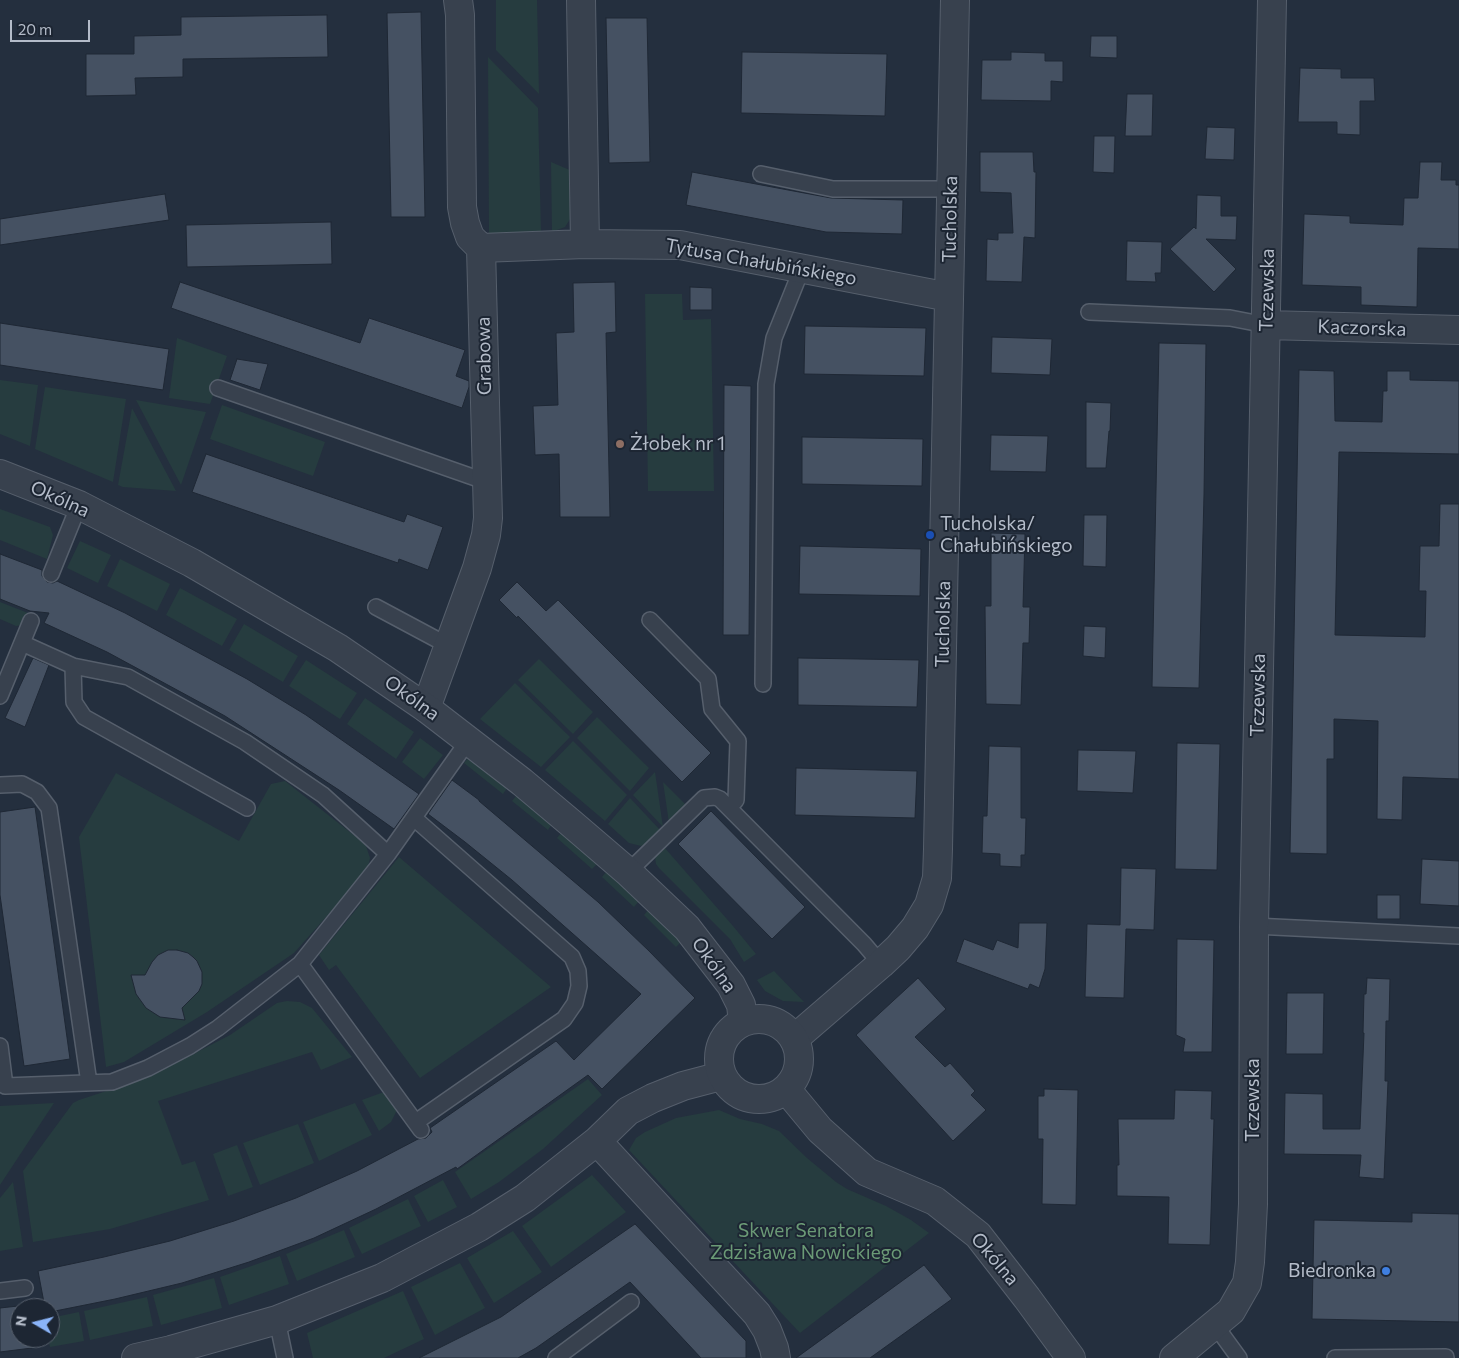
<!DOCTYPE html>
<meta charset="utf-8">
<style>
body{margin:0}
#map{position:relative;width:1459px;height:1358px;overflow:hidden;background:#242f3e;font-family:Commissioner,sans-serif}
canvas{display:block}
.north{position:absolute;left:10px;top:1298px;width:50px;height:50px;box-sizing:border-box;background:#1d2633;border:1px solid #59626f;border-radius:50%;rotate:278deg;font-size:14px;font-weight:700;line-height:20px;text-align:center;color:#b4bcc9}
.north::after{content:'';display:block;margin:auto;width:18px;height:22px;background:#8ab4f8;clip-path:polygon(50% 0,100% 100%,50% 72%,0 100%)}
.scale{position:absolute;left:10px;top:20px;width:80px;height:22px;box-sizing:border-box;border:2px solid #b4bcc9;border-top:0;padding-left:6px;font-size:15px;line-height:18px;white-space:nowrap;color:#b4bcc9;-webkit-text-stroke:4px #1d2633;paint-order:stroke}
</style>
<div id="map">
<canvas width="1459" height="1358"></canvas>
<div class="north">N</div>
<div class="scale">20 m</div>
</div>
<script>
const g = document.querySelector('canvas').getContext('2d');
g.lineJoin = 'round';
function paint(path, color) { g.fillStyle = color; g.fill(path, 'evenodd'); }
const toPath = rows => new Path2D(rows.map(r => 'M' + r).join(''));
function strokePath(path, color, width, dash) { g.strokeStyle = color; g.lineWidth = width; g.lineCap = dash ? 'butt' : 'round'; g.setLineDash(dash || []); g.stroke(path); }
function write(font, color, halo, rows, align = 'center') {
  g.font = font + ' Commissioner,sans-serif'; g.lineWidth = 4; g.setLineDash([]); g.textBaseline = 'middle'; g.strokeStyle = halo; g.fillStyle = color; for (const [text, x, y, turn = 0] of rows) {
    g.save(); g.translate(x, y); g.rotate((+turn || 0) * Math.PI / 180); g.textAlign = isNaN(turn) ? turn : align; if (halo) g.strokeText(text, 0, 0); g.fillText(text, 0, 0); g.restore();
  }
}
paint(toPath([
 [496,0,537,0,539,94,496,50],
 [488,57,538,108,541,233,489,233],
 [551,162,572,171,572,216,565,227,552,232],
 [645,294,682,294,683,320,711,319,714,491,648,491],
 [177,338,227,356,210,404,169,398],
 [0,380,38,385,30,446,0,434],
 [45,387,126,399,113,482,35,449],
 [136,400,206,412,181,485],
 [222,405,325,442,313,476,210,439],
 [132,408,176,491,123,487,118,485],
 [0,509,50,527,53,535,47,559,0,540],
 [80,541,111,555,98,583,67,568],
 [120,559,170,584,157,611,107,586],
 [180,588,237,619,222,646,166,615],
 [0,602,28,613,22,625,16,626,0,619],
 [244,624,298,656,283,682,229,650],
 [539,659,593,712,573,734,518,680],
 [306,660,357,693,340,719,289,686],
 [515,683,570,737,541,767,480,719],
 [365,698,414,732,396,759,347,724],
 [597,717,649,768,630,791,577,738],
 [420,738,443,755,424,779,402,762],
 [573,741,627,795,605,821,545,770],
 [469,757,507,788,503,794,464,763],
 [655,772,663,827,633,795],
 [116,773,239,841,271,784,285,781,360,840,366,846,370,858,367,871,294,953,207,1012,124,1062,106,1067,79,837],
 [663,782,686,805,669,823],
 [517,795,552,824,548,830,512,801],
 [630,798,661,831,646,844,641,846,629,843,608,824],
 [562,832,598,863,592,869,557,838],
 [664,847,733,926,756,954,744,962,730,939,659,868,656,864,655,857],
 [399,857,551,987,420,1078,336,965,329,970,319,955],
 [607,871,639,901,634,907,602,877],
 [649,909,681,942,676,947,644,915],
 [774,971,804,1002,783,1001,765,991,757,980],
 [287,1001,300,1002,312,1008,352,1057,321,1070,312,1052,158,1101,182,1165,195,1161,209,1200,110,1229,33,1242,23,1171,73,1103,79,1100,149,1077,230,1035,277,1003],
 [588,1079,602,1095,543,1149,499,1182,471,1199,455,1172],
 [381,1093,385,1093,396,1107,396,1112,391,1122,379,1131,362,1100],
 [54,1103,0,1185,0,1106],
 [355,1103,372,1135,319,1161,303,1122],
 [719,1110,740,1119,762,1124,779,1131,807,1158,836,1182,847,1189,886,1206,911,1220,929,1233,800,1333,629,1150,636,1138,645,1132,676,1118],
 [298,1124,314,1163,260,1185,243,1143],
 [237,1145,253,1187,228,1196,213,1154],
 [592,1175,626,1212,551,1267,522,1226],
 [443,1180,457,1207,428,1222,414,1196],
 [13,1182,23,1247,0,1251,0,1198],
 [408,1199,421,1226,362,1254,349,1228],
 [344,1230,355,1257,297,1281,286,1254],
 [513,1231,542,1272,494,1303,467,1258],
 [280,1256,289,1284,229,1305,220,1277],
 [460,1263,485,1308,435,1335,411,1287],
 [214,1278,222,1308,161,1325,153,1295],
 [403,1291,424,1339,384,1358,313,1358,307,1333],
 [147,1297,153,1326,90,1340,84,1311],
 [79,1312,84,1341,50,1347,48,1338,50,1338,50,1318]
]), '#263c3f');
const building = toPath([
 [421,12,425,217,391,217,387,13,421,12],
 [327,15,328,57,183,59,183,77,135,78,136,95,86,96,86,54,134,54,134,36,181,35,181,17,327,15],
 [606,18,647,18,650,162,609,163,606,18],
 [1091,36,1117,36,1117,58,1090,57,1091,36],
 [742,52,887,54,885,116,741,113,742,52],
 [1011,52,1045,53,1045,61,1063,61,1063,82,1051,81,1051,101,981,100,982,60,1011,60,1011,52],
 [1300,68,1341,69,1341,78,1374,78,1375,101,1360,101,1360,135,1337,134,1337,122,1298,122,1300,68],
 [1127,94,1153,94,1152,136,1125,136,1127,94],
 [1207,127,1235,128,1234,160,1205,159,1207,127],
 [1094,136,1115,136,1114,173,1093,172,1094,136],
 [980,152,1033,152,1034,172,1036,172,1035,238,1024,237,1022,282,986,281,987,239,998,240,998,233,1013,233,1011,193,980,192,980,152],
 [1420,162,1442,162,1441,180,1456,180,1456,185,1459,185,1459,249,1418,248,1417,307,1361,305,1361,287,1302,285,1304,214,1350,216,1350,223,1403,225,1404,198,1418,198,1420,162],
 [692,172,831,198,903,200,902,234,826,232,686,205,692,172],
 [165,194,169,220,0,245,0,219,165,194],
 [1197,195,1221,196,1221,216,1237,216,1236,240,1206,239,1236,269,1214,292,1170,249,1194,227,1196,229,1197,195],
 [331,222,332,264,187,267,186,225,331,222],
 [1127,241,1162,242,1161,273,1155,273,1156,282,1126,281,1127,241],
 [180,282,360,343,369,318,465,350,456,376,469,381,469,387,462,408,171,308,180,282],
 [615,282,616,332,606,333,610,517,560,517,559,454,535,455,533,406,558,405,556,333,574,332,573,283,615,282],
 [690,287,712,288,712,310,690,310,690,287],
 [0,323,169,349,163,390,0,365,0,323],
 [805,326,926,328,924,376,804,374,805,326],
 [992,337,1052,339,1050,375,991,373,992,337],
 [1159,343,1206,344,1204,495,1199,688,1152,687,1159,343],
 [237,359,268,364,260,390,230,380,237,359],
 [1299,370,1334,371,1335,421,1382,422,1383,391,1387,391,1387,371,1410,371,1410,380,1459,381,1459,454,1339,452,1335,635,1425,637,1426,591,1419,591,1420,546,1439,546,1440,504,1459,504,1459,779,1403,777,1402,820,1377,819,1378,721,1334,719,1334,759,1327,759,1327,854,1290,853,1299,370],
 [724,385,751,386,749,635,723,635,724,385],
 [1086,402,1111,403,1110,431,1109,431,1106,468,1086,468,1086,402],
 [991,435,1048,436,1046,472,990,471,991,435],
 [802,437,923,439,922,486,802,484,802,437],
 [206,454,404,522,407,514,443,527,428,570,399,559,398,563,192,492,206,454],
 [1084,515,1107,515,1106,567,1083,566,1084,515],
 [991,533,1025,534,1023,607,1030,607,1029,643,1023,643,1021,705,986,704,985,606,991,606,991,533],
 [800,546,921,549,920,596,799,594,800,546],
 [0,554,42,570,42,576,47,582,53,583,57,581,125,613,247,679,306,715,419,794,394,829,339,790,225,716,107,652,44,623,49,613,30,611,0,599,0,554],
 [517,582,546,611,558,600,711,753,682,782,518,616,517,618,499,600,517,582],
 [1084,626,1106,627,1105,658,1083,656,1084,626],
 [33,658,49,665,25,727,5,718,33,658],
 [798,658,919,660,917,707,798,705,798,658],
 [1177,743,1220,744,1217,870,1175,869,1177,743],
 [989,746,1021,747,1021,818,1026,818,1025,855,1021,855,1021,867,1000,866,1000,854,982,853,983,816,987,816,989,746],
 [1078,750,1136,751,1133,793,1077,791,1078,750],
 [796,768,917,771,915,818,795,815,796,768],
 [452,780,479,800,479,801,598,902,649,951,695,998,602,1089,588,1075,457,1169,456,1167,376,1209,314,1238,249,1262,182,1283,115,1299,50,1312,50,1308,45,1308,38,1271,104,1257,170,1241,234,1221,296,1198,357,1171,418,1139,426,1138,432,1132,430,1128,556,1041,574,1060,641,994,512,880,465,842,428,814,452,780],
 [35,807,70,1059,24,1066,0,895,0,812,35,807],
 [711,811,805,907,772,939,678,844,711,811],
 [1422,859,1459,861,1459,906,1420,904,1422,859],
 [1121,868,1156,869,1154,930,1126,929,1124,998,1085,997,1087,924,1120,925,1121,868],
 [1377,895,1400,895,1400,919,1377,919,1377,895],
 [1019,923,1047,923,1045,969,1039,988,1030,984,1028,989,956,962,964,939,993,950,997,940,1018,948,1019,923],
 [1177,939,1214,940,1212,1052,1183,1052,1185,1039,1176,1035,1177,939],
 [177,950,188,953,193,957,197,961,202,972,202,984,199,991,182,1008,185,1020,160,1017,146,1008,136,994,131,975,145,975,152,962,158,955,168,950,177,950],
 [918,978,946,1009,915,1037,945,1067,950,1063,975,1091,971,1095,986,1110,953,1141,856,1035,918,978],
 [1367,978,1390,979,1389,1021,1386,1021,1385,1081,1388,1081,1384,1179,1359,1177,1361,1155,1284,1154,1285,1093,1323,1094,1323,1129,1360,1129,1364,1033,1363,1033,1364,994,1366,994,1367,978],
 [1287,993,1324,993,1323,1054,1286,1054,1287,993],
 [1044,1089,1078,1090,1076,1205,1042,1204,1043,1139,1038,1139,1038,1096,1044,1096,1044,1089],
 [1175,1090,1212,1091,1211,1119,1214,1119,1210,1245,1168,1244,1169,1197,1117,1196,1117,1165,1119,1165,1118,1119,1174,1119,1175,1090],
 [1412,1213,1459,1214,1459,1322,1312,1319,1314,1220,1412,1222,1412,1213],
 [635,1224,746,1341,746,1358,701,1358,630,1282,536,1348,518,1358,419,1358,501,1317,635,1224],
 [924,1265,952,1299,870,1358,796,1358,924,1265],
 [27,1305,27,1308,20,1308,20,1338,31,1338,32,1348,0,1352,0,1308,27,1305]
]);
paint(building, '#455162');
strokePath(building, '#1f2835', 1);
const service = toPath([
 [761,174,833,189,951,189],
 [1089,312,1230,318,1266,325],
 [218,388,487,482],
 [51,574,79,505],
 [376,607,449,646],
 [650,620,708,679,712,709,738,741,736,800,729,808],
 [22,643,73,666,128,677,245,742,323,795,388,854],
 [73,666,74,702,84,717,247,808],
 [763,684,766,384,774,338,802,268],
 [0,696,31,621],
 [0,785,22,784,37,792,49,808,89,1083],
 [414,818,572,957,578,971,579,986,575,1003,564,1019,416,1122],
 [628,872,704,798,715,797,720,799,864,944,881,964],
 [1254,926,1459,936],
 [300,964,388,854,468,741],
 [0,1046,5,1086,112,1082,148,1068,190,1046,218,1028,300,964,421,1130],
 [0,1291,25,1288],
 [277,1320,285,1358],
 [1215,1325,1239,1358],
 [556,1358,631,1302],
 [1335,1358,1446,1357]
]);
const minor = toPath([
 [581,0,585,244],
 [481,248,585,244,680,245,949,297],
 [1266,325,1459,330],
 [426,708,477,568,486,535,488,518,481,248,470,237,465,223,462,207,460,15,458,0],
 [794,1039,881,964,898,948,915,928,929,905,937,878,938,849,955,0],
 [597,1141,757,1314,767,1330,774,1348,776,1358],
 [136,1358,171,1350,277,1320,382,1278,479,1227,525,1198,597,1141,628,1111,653,1098,683,1086,721,1076],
 [1174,1358,1231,1311,1247,1283,1250,1262,1253,1204,1254,926,1272,0]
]);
const tertiary = toPath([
 [0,474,79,505,192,563,338,648,426,708,522,782,572,824,628,872,687,928,731,985,741,1005,743,1022],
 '719 1059a40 40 0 1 1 80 0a40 40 0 1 1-80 0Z',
 [786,1089,820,1130,867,1172,935,1201,978,1235,1027,1298,1071,1358]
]);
strokePath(service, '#565f6c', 18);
strokePath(minor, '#565f6c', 30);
strokePath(tertiary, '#565f6c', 30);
strokePath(service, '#38414e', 15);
strokePath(minor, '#38414e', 28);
strokePath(tertiary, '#38414e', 28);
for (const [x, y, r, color] of [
 [620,444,5,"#8d6e63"],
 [930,535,5,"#1a4fb4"],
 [1386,1271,5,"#3f7fe0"]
]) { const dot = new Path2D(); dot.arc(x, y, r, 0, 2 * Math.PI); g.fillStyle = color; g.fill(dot); strokePath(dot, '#1d2633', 2); }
write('19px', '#b4bcc9', '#1d2633', [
 ["Tucholska",950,219,-89],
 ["Tytusa Chałubińskiego",761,262,10],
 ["Tczewska",1267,290,-89],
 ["Kaczorska",1362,328,2],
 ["Grabowa",484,356,-91],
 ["Okólna",60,499,24],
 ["Tucholska",943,624,-89],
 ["Tczewska",1258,695,-89],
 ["Okólna",412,698,36],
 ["Okólna",714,965,55],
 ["Tczewska",1253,1100,-90],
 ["Okólna",995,1259,50]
]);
write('19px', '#b4bcc9', '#1d2633', [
 ["Żłobek nr 1",630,444],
 ["Tucholska/",940,524],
 ["Chałubińskiego",940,546],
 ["Biedronka",1376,1271,"right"]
], 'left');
write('19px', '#6b9a76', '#1d2633', [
 ["Skwer Senatora",806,1231],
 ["Zdzisława Nowickiego",806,1253]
]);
</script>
